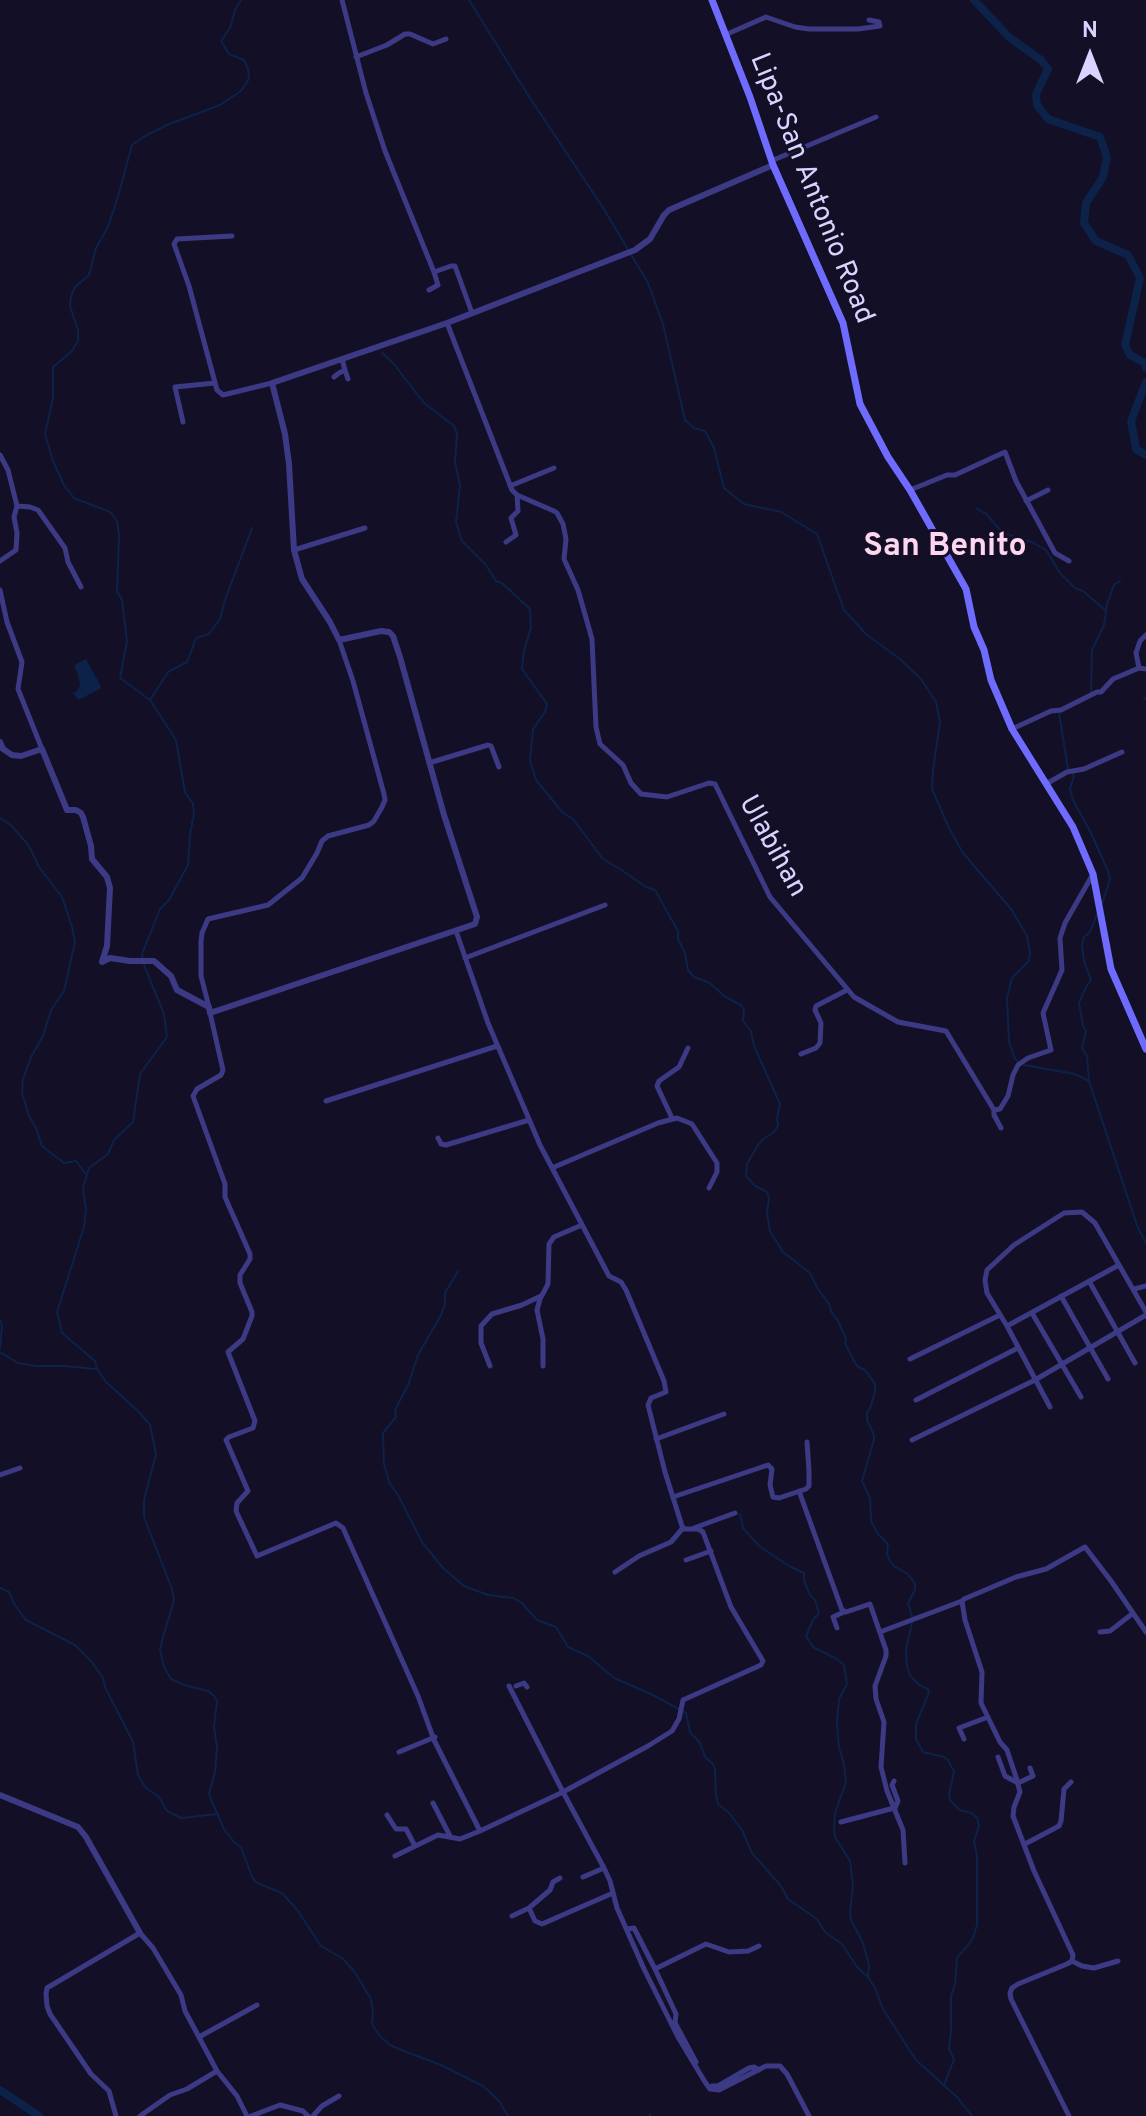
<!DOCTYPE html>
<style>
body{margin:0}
#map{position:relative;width:1146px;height:2116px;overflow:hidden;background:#130f26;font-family:Overpass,sans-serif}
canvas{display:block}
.north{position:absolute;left:1050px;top:16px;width:80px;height:80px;-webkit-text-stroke:6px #130f26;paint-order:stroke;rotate:0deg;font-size:22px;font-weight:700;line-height:32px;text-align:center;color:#d9d4ff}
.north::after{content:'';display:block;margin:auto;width:28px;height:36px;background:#d9d4ff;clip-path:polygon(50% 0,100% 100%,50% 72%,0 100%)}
</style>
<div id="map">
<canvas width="1146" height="2116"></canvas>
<div class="north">N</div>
</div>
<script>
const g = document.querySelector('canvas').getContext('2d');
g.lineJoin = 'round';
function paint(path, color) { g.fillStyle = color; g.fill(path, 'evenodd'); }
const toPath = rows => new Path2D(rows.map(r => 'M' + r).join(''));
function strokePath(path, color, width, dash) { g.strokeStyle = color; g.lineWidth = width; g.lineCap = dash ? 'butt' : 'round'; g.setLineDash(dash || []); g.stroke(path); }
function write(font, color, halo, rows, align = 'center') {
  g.font = font + ' Overpass,sans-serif'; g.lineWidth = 6; g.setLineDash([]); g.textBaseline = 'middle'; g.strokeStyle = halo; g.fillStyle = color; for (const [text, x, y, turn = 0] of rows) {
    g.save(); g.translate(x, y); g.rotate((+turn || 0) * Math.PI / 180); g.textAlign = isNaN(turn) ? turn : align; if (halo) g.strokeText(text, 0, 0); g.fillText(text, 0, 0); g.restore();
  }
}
paint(toPath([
 [86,659,101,686,100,689,78,700,73,692,76,692,80,686,78,674,74,666,76,664]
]), '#0c2248');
strokePath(toPath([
 [469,0,528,95,602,206,648,283,663,324,685,420,694,428,705,431,714,448,724,488,744,504,781,512,817,534,844,610,867,635,900,659,921,679,936,702,940,722,933,770,932,789,949,828,963,853,1011,909,1027,936,1030,953,1028,962,1012,978,1007,998,1009,1042,1015,1059,1019,1062],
 [382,353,393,363,424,403,454,426,457,434,455,463,460,485,456,522,462,541,486,565,496,581,502,583,530,609,531,628,524,650,522,669,547,704,545,712,533,729,530,760,536,780,562,812,573,819,603,859,620,869,646,887,655,890,678,931,678,939,685,953,688,970,694,977,710,983,724,996,741,1005,744,1010,743,1021,751,1031,754,1046,780,1104,777,1119,778,1126,774,1132,763,1139,758,1145,747,1164,746,1176,755,1186,767,1192,769,1198,767,1214,770,1231,778,1244,783,1252,810,1273,818,1289,829,1304,832,1313,838,1321,846,1339,845,1343,854,1361,858,1367,865,1370,875,1384,875,1391,871,1406,867,1413,867,1420,874,1435,874,1440,862,1481,870,1498,871,1521,878,1534,888,1544,887,1554,890,1561,894,1566,908,1574,915,1584,915,1590,908,1603,912,1617],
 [976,508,986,514,1003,533,1032,542,1046,550,1060,573,1075,588,1083,591,1105,610],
 [1091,694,1092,650,1104,625,1107,604,1114,585,1120,581],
 [1144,698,1146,699],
 [150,700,168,672,187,662,196,638,209,634,220,619,225,600,252,528],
 [1059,713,1068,769],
 [1072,773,1074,776,1070,789,1073,800,1091,833,1108,871,1110,879,1102,904],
 [0,818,11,825,29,846,39,867,62,897,72,927,75,942,64,991,51,1010,43,1036,31,1057,23,1079,22,1093,29,1116,36,1128,42,1146,64,1163,76,1161,85,1173],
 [1098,912,1090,932,1084,937,1082,945,1084,961,1091,980,1086,987,1079,1003,1083,1026,1086,1031,1082,1048,1087,1056,1089,1081,1138,1228,1146,1243],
 [143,959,142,954,160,909,169,900,188,865,190,834,194,814,193,804,185,792,176,740,150,700,120,678,127,641,122,600,117,591,119,535,117,521,110,512,74,498,64,485,53,461,45,434,53,398,53,367,72,351,78,341,78,330,70,306,71,296,75,287,89,275,96,248,108,227,117,200,132,145,145,136,167,125,220,105,241,91,249,79,248,69,244,60,229,54,221,41,230,28,235,10,241,0],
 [144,965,164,1014,167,1037,140,1074,133,1122,114,1140,108,1154,89,1168,83,1188,86,1210,84,1227,57,1312,62,1333,95,1361,97,1369,106,1382,139,1412,150,1425,156,1454,144,1500,144,1517,172,1589,174,1600,163,1637,160,1650,164,1667,171,1679,184,1685,208,1691,214,1696,217,1701,214,1726,217,1748,215,1772,209,1793,210,1797,224,1829,234,1842,241,1847,252,1877,257,1883,282,1893,298,1911,321,1946,342,1958,354,1971,371,1999,373,2013,372,2024,379,2035,390,2045,401,2050,441,2065,483,2086,499,2101,508,2116],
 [1024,1065,1075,1074,1089,1081],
 [458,1271,445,1293,445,1304,441,1315,418,1355,408,1385,395,1410,396,1417,383,1433,384,1464,390,1484,398,1495,422,1542,443,1568,464,1586,488,1595,513,1598,522,1603,537,1620,556,1627,568,1647,588,1656,614,1678,653,1695,686,1713,690,1732,700,1743,705,1757,713,1764,715,1769,716,1795,718,1804,729,1813,742,1830,752,1853,781,1886,788,1899,817,1919,825,1932,842,1944,857,1967,868,1977,875,1988,883,2009,916,2060,957,2097,972,2116],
 [0,1320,2,1326,0,1348],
 [0,1352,18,1363,36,1366,64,1366,95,1369],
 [740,1514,743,1528,759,1546,789,1566,804,1573,804,1581,810,1595,815,1600,819,1613,813,1620,806,1636,813,1647,837,1659,844,1665,847,1684,839,1699,837,1722,839,1748,844,1764,846,1782,835,1813,834,1829,835,1837,850,1861,853,1886,850,1912,851,1920,863,1943,869,1965,868,1977],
 [0,1588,9,1592,15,1605,26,1620,75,1645,91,1661,103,1678,105,1687,133,1742,138,1775,145,1787,159,1797,167,1811,181,1818,217,1814],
 [912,1623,906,1649,907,1666,910,1675,919,1685,928,1689,929,1692,916,1724,916,1739,923,1752,944,1757,948,1760,954,1772,949,1794,950,1800,959,1810,972,1813,977,1818,979,1826,974,1841,977,1856,977,1925,972,1940,957,1958,955,1984,951,1996,951,2031,949,2049,954,2059,944,2085],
 [650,2114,650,2116]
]), '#0c2248', 2);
strokePath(toPath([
 [974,0,1009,37,1041,60,1048,69,1036,94,1037,105,1048,119,1100,137,1107,157,1103,177,1086,203,1084,223,1096,241,1128,255,1140,278,1125,345,1130,355,1145,363,1146,368],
 [1146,382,1131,421,1136,449,1146,455],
 [0,2090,39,2116]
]), '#0c2248', 8);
strokePath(toPath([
 [342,0,366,93,385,151,434,272,451,266,455,266,472,313],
 [725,35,766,17,795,27,809,29,858,29,880,26,879,22,869,20],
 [356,57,387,45,405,34,410,34,433,44,446,39],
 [771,161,876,117],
 [232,236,177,239,174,244,189,286,217,390,223,395,272,383],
 [429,290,438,285,434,272],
 [447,323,512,490,517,495,554,511,557,513,563,524,566,539,564,559,578,590,592,639,596,727,600,744,623,765,631,783,641,794,667,797,709,783,715,784,770,897,854,997,898,1022,946,1031,994,1110,1000,1109,1008,1096,1013,1075,1018,1065,1028,1058,1051,1050,1043,1013,1062,970,1060,938,1065,923,1093,874],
 [345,370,348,379],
 [334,377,339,373,345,370,342,359],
 [183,422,175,387,215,383],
 [0,455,8,470,17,506,14,517,17,533,16,550,0,561],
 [510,486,554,468],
 [910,490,947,475,955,475,1005,452,1016,481,1055,553,1069,561],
 [1026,501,1048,490],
 [17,506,30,507,38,510,65,548,68,562,81,587],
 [506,542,516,535,511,518,518,511,517,495],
 [294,550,365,528],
 [0,590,7,622,22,662,18,689,42,749],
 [1139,668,1136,653,1140,641,1146,635],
 [1012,729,1051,711,1061,710,1097,692,1101,692,1113,679,1139,668,1146,669],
 [429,763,488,745,491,746,499,767],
 [1046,784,1067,772,1084,769,1122,752],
 [465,958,605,905],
 [209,1007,201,976,201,941,202,933,208,919,268,905,302,878,317,853,322,841,328,836,369,825,374,821,382,807,385,800,384,794,353,681,339,640],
 [210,1013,223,1070,221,1075,197,1089,193,1096,225,1184,225,1197,250,1254,250,1259,240,1275,240,1283,252,1312,252,1316,243,1339,228,1352,255,1421,253,1428,229,1437,226,1440,248,1491,237,1503,236,1511,257,1556,336,1523,343,1528,418,1696,434,1740,480,1831],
 [801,1054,816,1048,820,1043,821,1023,815,1010,816,1006,847,990],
 [326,1101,497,1046],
 [994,1110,994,1115,1001,1128],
 [672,1118,657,1086,659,1081,679,1067,688,1048],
 [438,1138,441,1144,446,1145,529,1120],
 [552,1168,658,1123,677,1118,692,1124,717,1163,717,1172,709,1188],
 [1089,1281,1135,1363],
 [1134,1289,1146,1286],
 [1061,1296,1108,1379],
 [1032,1313,1081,1397],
 [1007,1326,1119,1265],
 [910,1359,1000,1315],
 [490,1366,481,1343,481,1326,492,1314,522,1305,541,1296],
 [543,1366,543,1339,537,1310,540,1299,548,1284,549,1244,554,1237,582,1225],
 [916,1400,1018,1348],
 [1050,1407,1007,1326,987,1293,985,1280,987,1270,1014,1245,1064,1213,1082,1212,1095,1223,1146,1312],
 [656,1439,724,1414],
 [912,1440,1035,1380,1146,1315],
 [0,1475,20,1468],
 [799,1491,842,1610,846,1612,870,1604,886,1650,886,1656,875,1686,876,1699,884,1722,881,1767,887,1791,903,1830,905,1863],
 [673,1497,768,1465,772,1469,770,1485,773,1497,779,1498,806,1489,809,1486,809,1471,807,1442],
 [694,1528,735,1513],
 [686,1560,711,1551],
 [615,1572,639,1556,671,1542,683,1528],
 [962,1601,965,1620,982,1672,981,1703,1000,1742,1007,1750,1016,1777,1020,1792,1014,1807,1013,1816,1034,1871,1073,1955,1072,1961,1067,1964,1018,1984,1012,1988,1010,1993,1011,1999,1069,2116],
 [837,1628,833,1617,844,1612],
 [880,1632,962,1601,964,1599,1016,1577,1046,1569,1085,1547,1111,1581,1146,1632],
 [1100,1632,1110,1631,1132,1614],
 [509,1686,563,1792,604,1868,610,1881,617,1908,644,1969,678,2037,705,2082,710,2089,719,2090,766,2066,780,2066,787,2074,809,2116],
 [516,1686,524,1683,527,1687],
 [964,1739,959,1728,988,1717],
 [399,1752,435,1737],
 [998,1757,1005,1776,1018,1783,1033,1776,1030,1768],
 [894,1781,892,1785,898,1801,895,1808],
 [433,1803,450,1836],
 [387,1815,396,1829,406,1829,415,1846],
 [841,1822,894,1808],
 [1025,1844,1059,1826,1061,1821,1064,1789,1071,1782],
 [395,1856,438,1835,460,1839,480,1831,563,1792,648,1746,672,1731,679,1719,683,1700,761,1665,763,1661,731,1607,703,1532,698,1529,684,1529,682,1526,665,1472,648,1405,651,1398,666,1392,664,1381,626,1290,621,1282,609,1276,540,1145,488,1023,456,931],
 [583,1877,604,1868],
 [529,1908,550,1890,553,1882,560,1878],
 [512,1916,529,1908,535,1921,542,1924,613,1893],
 [627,1929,634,1928,655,1969,706,1944,729,1952,748,1951,759,1946],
 [1072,1961,1082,1966,1094,1968,1118,1961],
 [655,1969,676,2014,675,2023,696,2062],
 [199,2037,257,2005],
 [712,2086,718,2086,749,2068,754,2067,759,2070],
 [116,2116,109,2091,91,2074,50,2014,47,2006,46,1994,47,1988,140,1933,153,1948,181,1995,185,2011,217,2071,237,2096,247,2116],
 [140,2116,170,2095,187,2089,217,2071],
 [251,2116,280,2105,303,2111,308,2116],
 [313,2116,322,2106,339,2096]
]), '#3d3a85', 5);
strokePath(toPath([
 [0,742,3,749,12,755,21,756,42,749,67,810,76,810,81,813,83,817,91,846,92,859,107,877,110,888,107,946,102,962,110,958,130,961,154,961,171,976,177,990,209,1007,210,1013,475,924,477,917,444,815,400,657,393,636,389,632,381,631,339,640,330,622,302,579,294,550,289,464,285,434,272,383,447,323,635,250,650,239,664,215,669,210,773,165],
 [0,1795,78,1827,86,1837,140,1933]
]), '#3d3a85', 6);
strokePath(toPath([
 [712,0,750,97,773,165,843,323,860,404,888,457,910,490,966,589,974,627,984,650,991,680,1012,729,1073,827,1093,874,1111,969,1146,1049]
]), '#6f6bff', 7);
write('28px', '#d9d4ff', '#130f26', [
 ["Lipa-San Antonio Road",810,189,68],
 ["Ulabihan",771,847,61]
]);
write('bold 32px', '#ffd6f0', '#130f26', [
 ["San Benito",945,549]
]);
</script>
